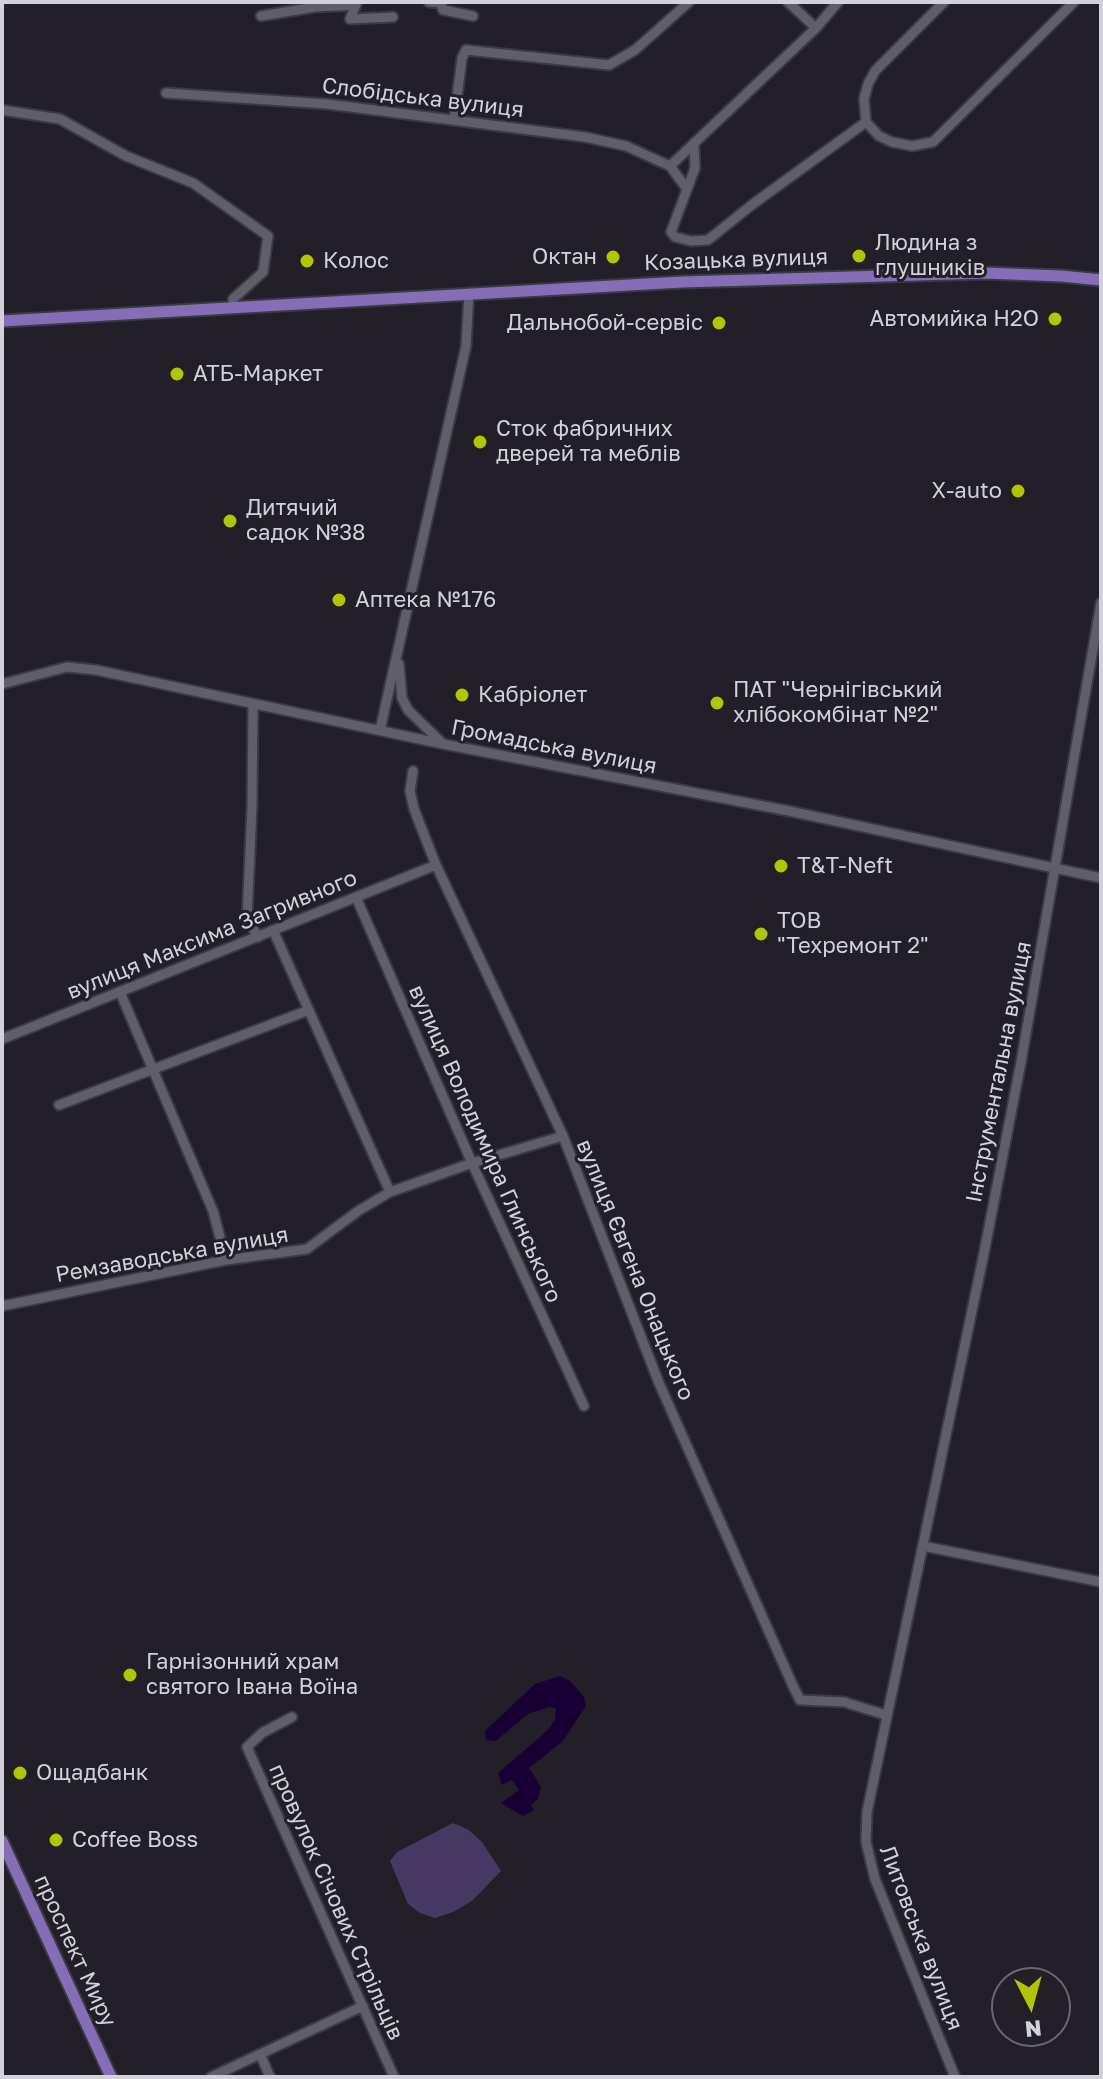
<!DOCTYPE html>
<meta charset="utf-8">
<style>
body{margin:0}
#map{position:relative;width:1103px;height:2079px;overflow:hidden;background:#221f28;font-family:"Golos Text",sans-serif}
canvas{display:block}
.frame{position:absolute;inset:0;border:4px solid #d3d1d8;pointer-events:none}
.north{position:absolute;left:991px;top:1967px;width:80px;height:80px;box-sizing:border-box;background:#221f28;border:2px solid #69666e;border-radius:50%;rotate:174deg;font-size:22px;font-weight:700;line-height:32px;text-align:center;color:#d3d1d8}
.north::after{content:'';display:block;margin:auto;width:28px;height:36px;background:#b1c500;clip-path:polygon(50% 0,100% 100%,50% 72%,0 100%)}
</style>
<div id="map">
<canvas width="1103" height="2079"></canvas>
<div class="frame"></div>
<div class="north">N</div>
</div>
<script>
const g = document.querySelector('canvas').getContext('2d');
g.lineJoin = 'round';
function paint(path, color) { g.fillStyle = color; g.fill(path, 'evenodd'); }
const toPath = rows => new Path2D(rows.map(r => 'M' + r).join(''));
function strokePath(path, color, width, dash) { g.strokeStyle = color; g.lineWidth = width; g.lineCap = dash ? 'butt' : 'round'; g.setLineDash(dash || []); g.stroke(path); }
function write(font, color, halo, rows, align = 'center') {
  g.font = font + ' "Golos Text",sans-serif'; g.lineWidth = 6; g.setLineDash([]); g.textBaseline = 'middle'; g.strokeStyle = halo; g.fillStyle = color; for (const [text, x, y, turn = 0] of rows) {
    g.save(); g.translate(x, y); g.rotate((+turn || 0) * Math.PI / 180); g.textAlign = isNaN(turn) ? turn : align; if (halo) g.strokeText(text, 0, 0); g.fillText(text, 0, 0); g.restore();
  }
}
paint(toPath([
 [453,1823,469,1830,482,1842,501,1871,472,1901,453,1912,435,1918,420,1913,408,1904,390,1861,397,1852]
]), '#463964');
paint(toPath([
 [560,1676,570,1681,584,1697,586,1706,562,1742,529,1768,541,1787,538,1799,531,1805,534,1810,523,1816,501,1803,519,1790,512,1780,502,1785,498,1773,549,1729,555,1719,556,1708,549,1707,528,1714,496,1741,486,1740,485,1731,535,1684]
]), '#180035');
const minor = toPath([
 [357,2,350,19,393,17],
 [429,2,441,3,443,10,473,16],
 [788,2,816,28],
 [944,2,875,71,868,84,864,99,866,122,879,136,892,142,912,146,933,142,1074,2],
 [261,16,315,7,356,5],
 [166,93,327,104,585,137,626,146,670,166,687,189],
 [2,110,60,119,126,156,193,183,268,236,263,272,233,299,233,308],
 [454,120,462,58,466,50,609,65,635,50,689,2],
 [694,144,695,168,671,232,675,237,691,241,708,240,753,204,866,122],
 [670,166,816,28,838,2],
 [399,664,402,698,408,710,441,742],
 [2,684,67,667,96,670,443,744,789,811,1101,878],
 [253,704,252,807,247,918,258,937],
 [380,730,466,346,469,293],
 [413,771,410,791,414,809,436,865,563,1136,659,1383,793,1686,800,1700,844,1702,886,1715],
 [356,897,472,1163,584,1406],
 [273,930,390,1192],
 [120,992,213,1211,226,1260],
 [2,1039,436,865],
 [59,1105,309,1010],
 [2,1306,226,1260,307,1249,358,1211,390,1192,472,1163,563,1136],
 [923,1546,1101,1582],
 [292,1717,262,1733,247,1747,394,2077],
 [260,2054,270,2077],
 [211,2077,363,2006],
 [955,2077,875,1879,866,1842,867,1812,983,1258,1021,1062,1101,603]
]);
const major = toPath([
 [2,321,682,282,985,273,1061,276,1101,280],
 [2,1841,111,2077]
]);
strokePath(minor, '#3b3941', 13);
strokePath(major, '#3b3941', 15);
strokePath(minor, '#605e68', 9);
strokePath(major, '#856eb7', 11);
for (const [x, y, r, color] of [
 [859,256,8,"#b1c500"],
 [613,257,8,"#b1c500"],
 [307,261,8,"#b1c500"],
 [1055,319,8,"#b1c500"],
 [719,323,8,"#b1c500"],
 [177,374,8,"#b1c500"],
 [480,442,8,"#b1c500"],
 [1018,491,8,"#b1c500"],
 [230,521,8,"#b1c500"],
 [339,600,8,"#b1c500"],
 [462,695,8,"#b1c500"],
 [717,703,8,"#b1c500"],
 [781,866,8,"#b1c500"],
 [761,934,8,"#b1c500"],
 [130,1675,8,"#b1c500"],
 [20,1773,8,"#b1c500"],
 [56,1840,8,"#b1c500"]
]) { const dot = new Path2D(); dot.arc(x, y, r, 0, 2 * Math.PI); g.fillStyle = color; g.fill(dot); strokePath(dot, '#221f28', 3); }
write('22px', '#d3d1d8', '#221f28', [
 ["Слобідська вулиця",423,98,7],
 ["Козацька вулиця",736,260,-2],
 ["Громадська вулиця",554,747,11],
 ["вулиця Максима Загривного",212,935,-22],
 ["Інструментальна вулиця",999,1072,-79],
 ["вулиця Володимира Глинського",485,1144,66],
 ["Ремзаводська вулиця",172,1255,-10],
 ["вулиця Євгена Онацького",635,1270,68],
 ["провулок Січових Стрільців",336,1902,66],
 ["Литовська вулиця",921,1938,69],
 ["проспект Миру",75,1951,65]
]);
write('22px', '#d3d1d8', '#221f28', [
 ["Людина з",875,243],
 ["глушників",875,268],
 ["Октан",597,257,"right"],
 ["Колос",323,261],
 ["Автомийка H2O",1039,319,"right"],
 ["Дальнобой-сервіс",703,323,"right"],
 ["АТБ-Маркет",193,374],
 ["Сток фабричних",496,429],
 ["дверей та меблів",496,454],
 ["X-auto",1002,491,"right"],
 ["Дитячий",246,508],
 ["садок №38",246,533],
 ["Аптека №176",355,600],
 ["ПАТ \"Чернігівський",733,690],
 ["хлібокомбінат №2\"",733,715],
 ["Кабріолет",478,695],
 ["T&T-Neft",797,866],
 ["ТОВ",777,921],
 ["\"Техремонт 2\"",777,946],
 ["Гарнізонний храм",146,1662],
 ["святого Івана Воїна",146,1687],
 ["Ощадбанк",36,1773],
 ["Coffee Boss",72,1840]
], 'left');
</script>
